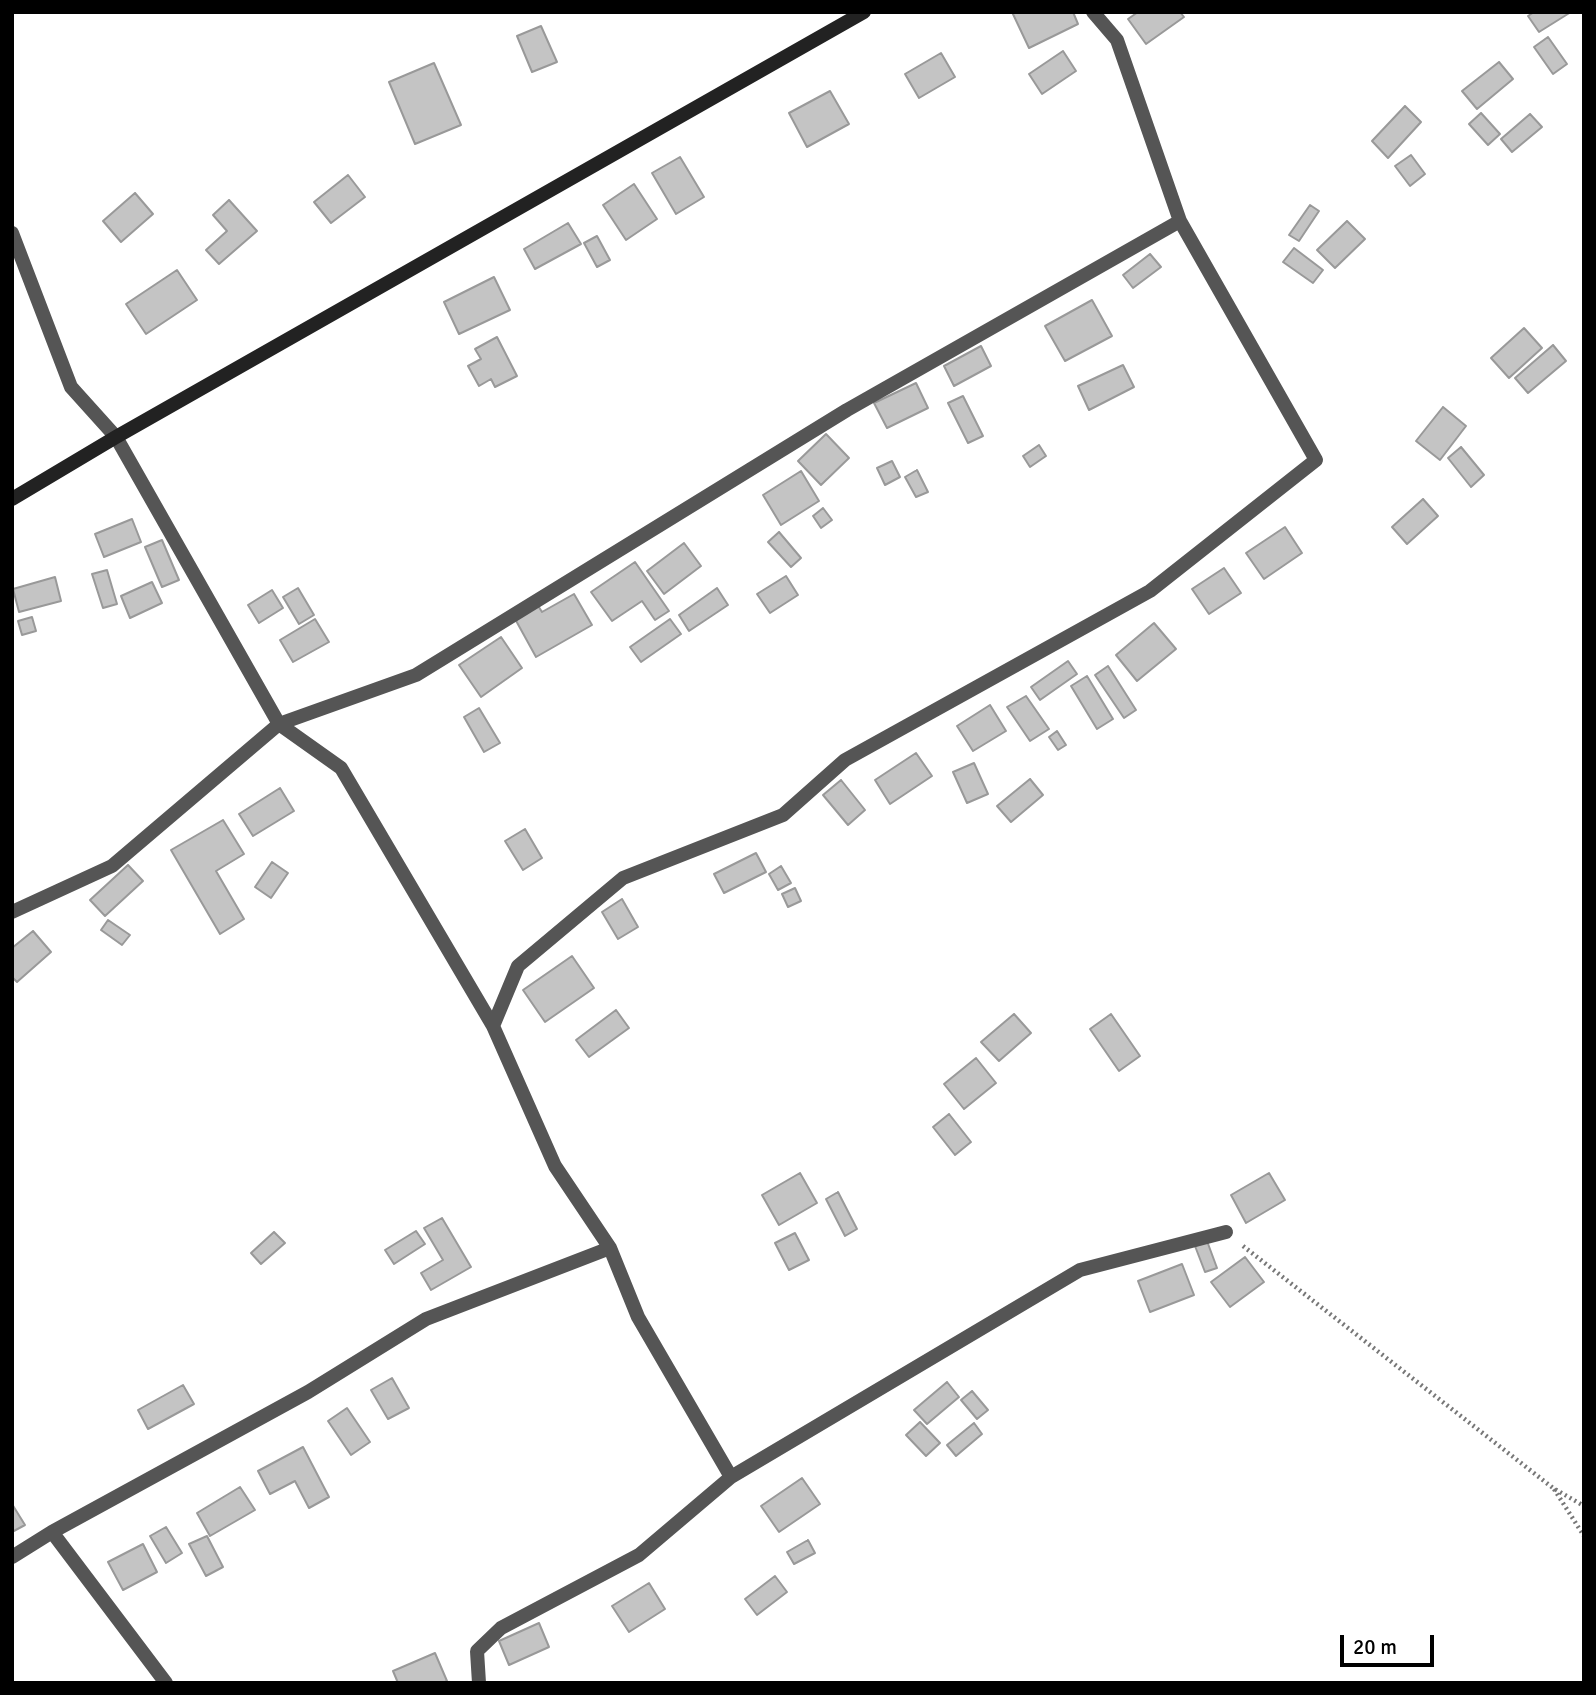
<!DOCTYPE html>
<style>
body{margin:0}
#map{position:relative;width:1596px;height:1695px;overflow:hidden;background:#fff;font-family:Signika,sans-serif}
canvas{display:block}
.frame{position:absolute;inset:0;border:14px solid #000;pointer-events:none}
.scale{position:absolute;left:1340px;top:1635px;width:94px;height:32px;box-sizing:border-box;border:4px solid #000;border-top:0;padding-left:9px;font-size:21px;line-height:24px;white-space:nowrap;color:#000;-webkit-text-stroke:5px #fff;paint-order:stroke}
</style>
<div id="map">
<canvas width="1596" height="1695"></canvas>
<div class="frame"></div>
<div class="scale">20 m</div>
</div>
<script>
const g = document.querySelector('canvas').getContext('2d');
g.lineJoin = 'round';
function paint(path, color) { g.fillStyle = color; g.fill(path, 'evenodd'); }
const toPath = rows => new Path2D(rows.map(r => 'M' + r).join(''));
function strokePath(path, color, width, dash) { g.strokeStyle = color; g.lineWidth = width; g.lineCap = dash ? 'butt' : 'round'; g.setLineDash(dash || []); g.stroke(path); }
const building = toPath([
 [1012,12,1073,12,1078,24,1029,48,1012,12],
 [1138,12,1180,12,1184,17,1146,44,1128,19,1138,12],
 [1534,12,1571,12,1539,32,1528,16,1534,12],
 [541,26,557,62,532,72,517,36,541,26],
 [1548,37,1567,64,1553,74,1534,47,1548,37],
 [1063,51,1076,71,1042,94,1029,74,1063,51],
 [941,53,955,77,919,98,905,74,941,53],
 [1499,62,1513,79,1477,109,1462,91,1499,62],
 [434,63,461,125,415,144,389,82,434,63],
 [830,91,849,124,807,147,789,113,830,91],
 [1405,106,1421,122,1388,158,1372,141,1405,106],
 [1481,113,1500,134,1488,145,1469,124,1481,113],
 [1530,114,1542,127,1512,152,1501,139,1530,114],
 [1411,155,1425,174,1410,186,1395,166,1411,155],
 [680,157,704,197,676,214,652,173,680,157],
 [348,175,365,197,331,223,314,202,348,175],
 [634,184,657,219,626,240,603,205,634,184],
 [135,193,153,214,121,242,103,221,135,193],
 [229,200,257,231,219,264,206,250,227,231,213,215,229,200],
 [1310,205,1319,211,1299,241,1289,235,1310,205],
 [1347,221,1365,239,1335,268,1317,250,1347,221],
 [568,223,581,244,535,269,524,249,568,223],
 [597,236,610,260,597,267,584,243,597,236],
 [1294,248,1323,270,1313,283,1283,262,1294,248],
 [1150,254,1161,267,1133,288,1123,275,1150,254],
 [177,270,197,300,146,334,126,304,177,270],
 [494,277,510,310,459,334,444,302,494,277],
 [1092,300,1112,336,1065,361,1045,326,1092,300],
 [1524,328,1542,348,1509,378,1491,358,1524,328],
 [497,337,517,376,495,387,491,379,479,386,468,366,481,359,475,349,497,337],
 [1553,345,1566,361,1528,393,1515,378,1553,345],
 [981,346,991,366,954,386,944,366,981,346],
 [1123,365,1134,387,1089,410,1078,386,1123,365],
 [916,383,928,408,887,428,874,403,916,383],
 [963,396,983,436,968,443,948,403,963,396],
 [1443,407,1466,426,1440,460,1416,441,1443,407],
 [826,434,849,458,821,485,798,461,826,434],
 [1039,445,1046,456,1030,467,1023,456,1039,445],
 [1461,447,1484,475,1471,487,1448,458,1461,447],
 [892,461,900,477,885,485,877,468,892,461],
 [917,470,928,492,916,497,905,477,917,470],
 [801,471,819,501,781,525,763,495,801,471],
 [1423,499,1438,516,1407,544,1392,527,1423,499],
 [823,508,832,520,821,528,813,516,823,508],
 [132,519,141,542,104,557,95,534,132,519],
 [1285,527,1302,553,1264,579,1246,553,1285,527],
 [779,532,801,558,791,567,768,542,779,532],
 [162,540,179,580,162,587,145,547,162,540],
 [684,543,701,566,664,594,647,571,684,543],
 [635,562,669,611,655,620,642,601,612,621,591,592,635,562],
 [1224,568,1241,593,1209,614,1192,589,1224,568],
 [107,570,117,604,103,608,92,574,107,570],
 [786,576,798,595,770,613,757,594,786,576],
 [55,577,61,601,19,612,13,589,55,577],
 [152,582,162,603,130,618,121,596,152,582],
 [298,588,314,615,299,624,283,597,298,588],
 [717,588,728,605,689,631,679,615,717,588],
 [272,590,283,608,259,623,248,605,272,590],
 [574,594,592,625,536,657,514,617,537,604,542,612,574,594],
 [32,617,36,631,22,635,18,621,32,617],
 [315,619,329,642,293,662,280,640,315,619],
 [670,619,681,634,641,662,630,647,670,619],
 [1154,623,1176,649,1137,681,1116,655,1154,623],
 [501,637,522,668,481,697,459,665,501,637],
 [1068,661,1077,674,1040,700,1031,687,1068,661],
 [1108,666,1136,710,1124,718,1095,675,1108,666],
 [1087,676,1113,719,1097,729,1071,686,1087,676],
 [1026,696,1049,729,1030,741,1007,707,1026,696],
 [990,705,1006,731,973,751,957,726,990,705],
 [479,708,500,743,484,752,464,717,479,708],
 [1057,731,1066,745,1058,750,1049,737,1057,731],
 [916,753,932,776,890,804,875,780,916,753],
 [974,763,988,794,967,803,953,772,974,763],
 [1030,779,1043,795,1011,822,997,806,1030,779],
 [841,780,865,810,848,825,823,795,841,780],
 [280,788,294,811,253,836,239,814,280,788],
 [223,820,244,854,216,871,244,919,220,934,171,850,223,820],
 [525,829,542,858,523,870,505,841,525,829],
 [756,853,766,872,724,893,714,874,756,853],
 [272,862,288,873,271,898,255,887,272,862],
 [128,865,143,881,105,916,90,900,128,865],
 [781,866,791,883,778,890,769,874,781,866],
 [795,888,801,901,788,907,782,894,795,888],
 [622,899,638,927,618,939,602,912,622,899],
 [108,920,130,935,122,945,101,930,108,920],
 [33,931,51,952,17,982,12,977,12,948,33,931],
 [572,956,594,988,545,1022,523,990,572,956],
 [616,1010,629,1028,589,1057,576,1040,616,1010],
 [1014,1014,1031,1033,999,1061,981,1042,1014,1014],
 [1111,1014,1140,1056,1119,1071,1090,1029,1111,1014],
 [976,1058,996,1083,964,1109,944,1084,976,1058],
 [949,1114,971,1142,955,1155,933,1127,949,1114],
 [800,1173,817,1203,779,1225,762,1195,800,1173],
 [1269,1173,1285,1200,1246,1223,1231,1195,1269,1173],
 [838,1192,857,1229,845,1236,826,1199,838,1192],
 [442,1218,471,1267,431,1290,421,1273,443,1260,424,1228,442,1218],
 [416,1231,425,1244,394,1264,385,1250,416,1231],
 [274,1232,285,1243,261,1264,251,1253,274,1232],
 [795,1233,809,1260,789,1270,775,1243,795,1233],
 [1207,1241,1217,1268,1205,1272,1195,1246,1207,1241],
 [1245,1257,1264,1282,1230,1307,1211,1282,1245,1257],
 [1182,1264,1194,1295,1150,1312,1138,1281,1182,1264],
 [392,1378,409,1408,388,1419,371,1390,392,1378],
 [947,1382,959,1397,927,1424,914,1410,947,1382],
 [183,1385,194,1404,148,1429,138,1410,183,1385],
 [972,1391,988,1410,977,1419,961,1400,972,1391],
 [347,1408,370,1442,351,1455,328,1421,347,1408],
 [920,1422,940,1443,926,1456,906,1435,920,1422],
 [974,1423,982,1434,956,1456,947,1445,974,1423],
 [303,1447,329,1497,309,1508,295,1481,270,1494,258,1471,303,1447],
 [802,1478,820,1504,779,1532,761,1506,802,1478],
 [240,1487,255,1510,210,1536,197,1513,240,1487],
 [12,1504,25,1525,12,1532,12,1504],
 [166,1527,182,1553,166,1563,150,1536,166,1527],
 [207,1536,223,1567,206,1576,189,1544,207,1536],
 [808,1540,815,1553,794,1564,787,1552,808,1540],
 [143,1544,157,1572,123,1590,108,1562,143,1544],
 [775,1576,787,1592,757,1615,745,1599,775,1576],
 [649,1583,665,1609,629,1632,612,1606,649,1583],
 [539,1623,549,1647,509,1665,499,1641,539,1623],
 [435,1653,447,1681,443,1683,398,1683,393,1671,435,1653]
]);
paint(building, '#c4c4c4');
strokePath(building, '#999', 2);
strokePath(toPath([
 [1243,1246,1553,1488,1584,1506],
 [1554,1489,1584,1536]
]), '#777', 4.5, [2, 3.5]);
strokePath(toPath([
 [12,233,71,387,116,437,279,724,341,768,493,1026,555,1166,610,1248,638,1317,731,1477],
 [12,912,112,866,279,724,416,675,847,410,1180,221],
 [493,1026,518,966,623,878,783,815,845,760,1150,591,1316,460,1180,221,1117,40,1093,12],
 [52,1532,166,1683],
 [12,1557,52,1532,308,1392,426,1319,610,1248],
 [479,1683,477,1651,501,1628,639,1555,731,1477,1080,1270,1226,1232]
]), '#555', 14);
strokePath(toPath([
 [12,499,116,437,864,12]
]), '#222', 14);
</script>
